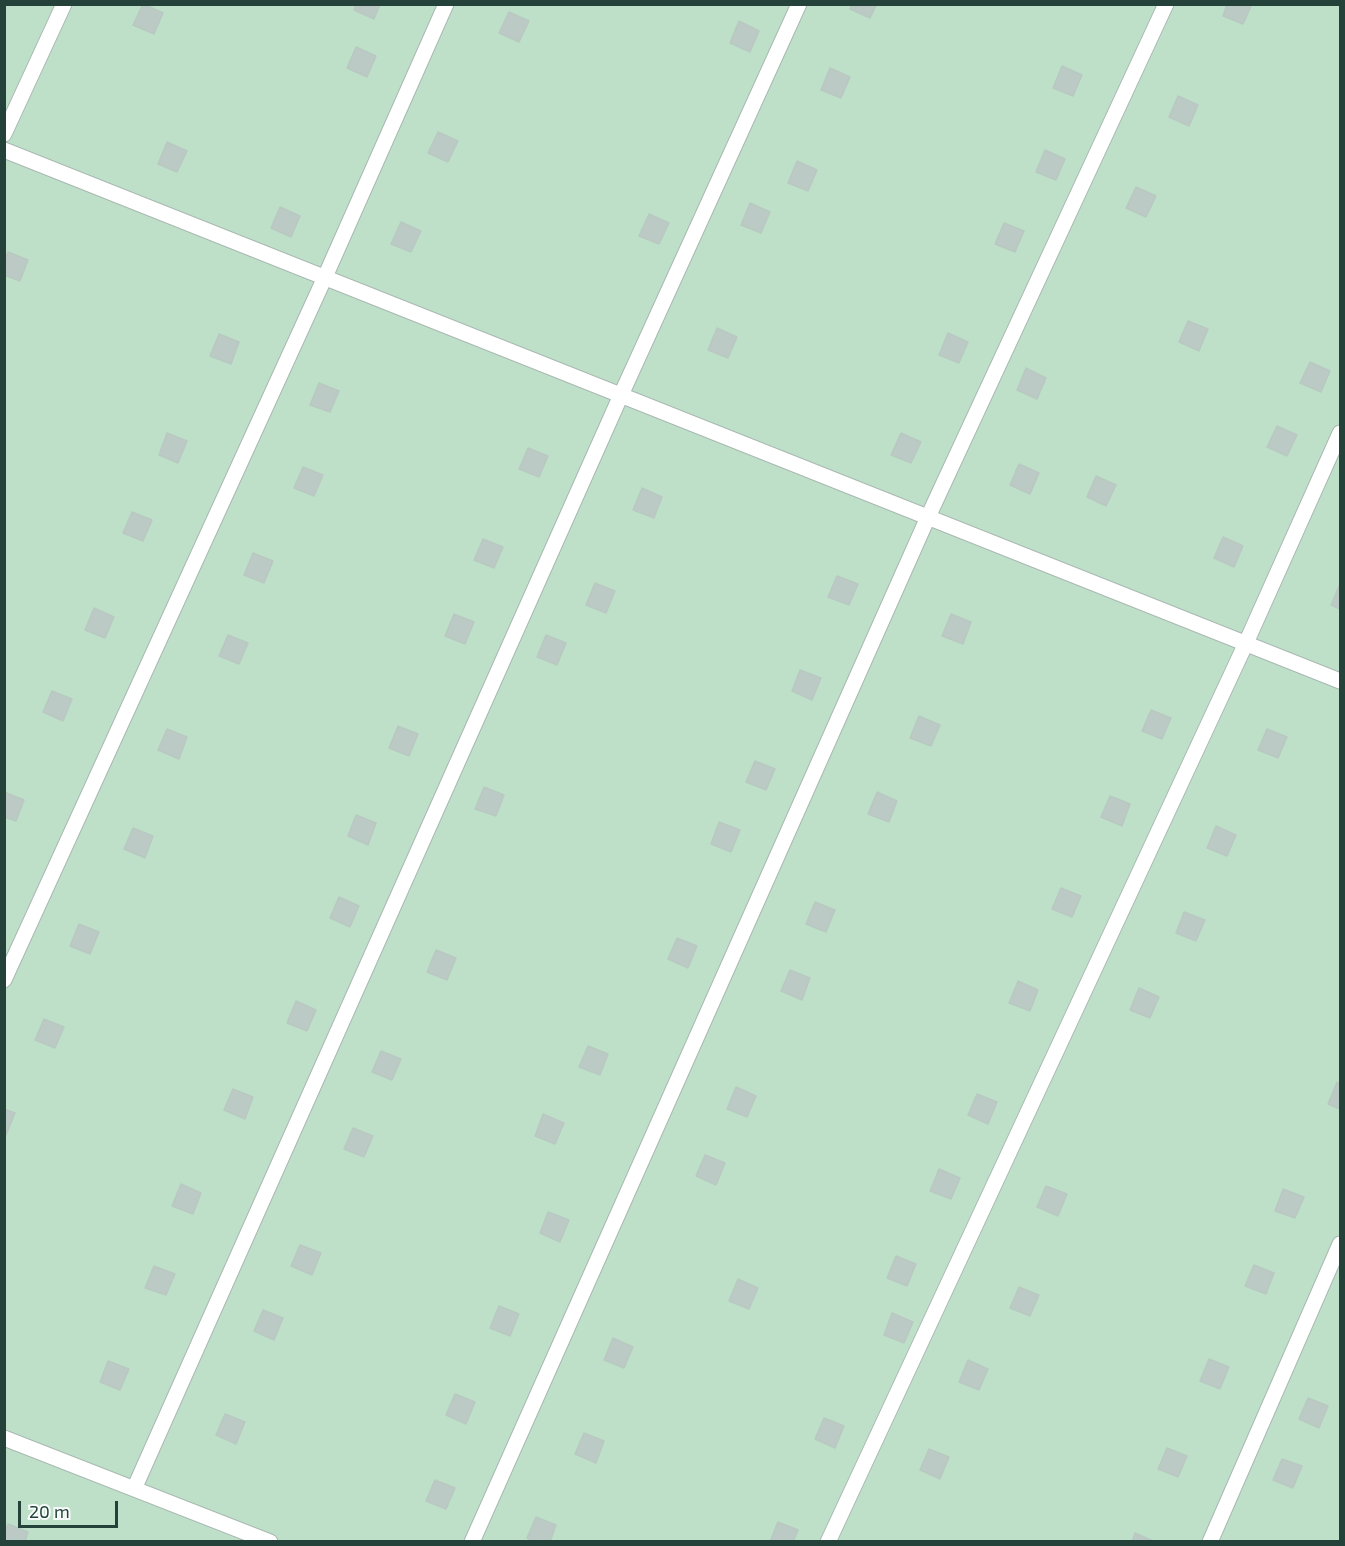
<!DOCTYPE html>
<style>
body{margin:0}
#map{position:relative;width:1345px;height:1546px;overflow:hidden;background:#e6efeb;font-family:"Exo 2",sans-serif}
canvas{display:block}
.frame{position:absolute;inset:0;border:6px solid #24423a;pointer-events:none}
.scale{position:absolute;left:18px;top:1501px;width:100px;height:27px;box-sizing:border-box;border:3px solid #24423a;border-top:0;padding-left:8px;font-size:18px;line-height:21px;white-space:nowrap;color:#24423a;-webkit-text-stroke:4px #f7fbf9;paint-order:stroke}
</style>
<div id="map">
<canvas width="1345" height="1546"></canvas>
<div class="frame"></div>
<div class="scale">20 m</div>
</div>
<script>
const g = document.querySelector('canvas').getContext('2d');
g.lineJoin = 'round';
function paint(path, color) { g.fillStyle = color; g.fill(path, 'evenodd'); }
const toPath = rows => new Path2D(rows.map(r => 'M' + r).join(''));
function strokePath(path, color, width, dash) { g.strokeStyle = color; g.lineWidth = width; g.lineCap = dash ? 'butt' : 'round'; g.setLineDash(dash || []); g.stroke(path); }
paint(toPath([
 [5,5,1340,5,1340,1541,5,1541]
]), '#bfe0c8');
const building = toPath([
 [143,4,163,13,154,34,133,25,143,4],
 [356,4,380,4,374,19,354,10,356,4],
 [852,4,877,4,870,18,850,9,852,4],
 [1227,4,1252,4,1243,24,1223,16,1227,4],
 [509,12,529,21,519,42,499,33,509,12],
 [739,21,759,31,750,52,730,43,739,21],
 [356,47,376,56,367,77,347,68,356,47],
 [1062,66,1082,75,1073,96,1053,88,1062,66],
 [830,68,850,77,841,98,821,90,830,68],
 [1178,96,1198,105,1189,126,1169,117,1178,96],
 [438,132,458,141,448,162,428,153,438,132],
 [167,142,187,151,177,172,158,164,167,142],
 [1045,150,1065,159,1056,180,1036,172,1045,150],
 [797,161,817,170,808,191,788,183,797,161],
 [1136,187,1156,196,1146,217,1126,208,1136,187],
 [750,203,770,212,761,233,741,225,750,203],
 [280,207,300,216,291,237,271,228,280,207],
 [649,214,669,223,659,244,639,236,649,214],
 [401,222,421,231,411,252,391,244,401,222],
 [1004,223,1024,231,1015,252,995,244,1004,223],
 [8,252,28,260,20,281,4,275,4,261,8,252],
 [1188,321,1208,329,1199,351,1179,342,1188,321],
 [717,328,737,337,728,358,708,350,717,328],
 [948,333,968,342,959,363,939,355,948,333],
 [219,334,239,342,231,364,210,356,219,334],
 [1310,362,1330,371,1321,392,1300,383,1310,362],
 [1026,368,1046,378,1037,399,1017,390,1026,368],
 [319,383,339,391,330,412,310,405,319,383],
 [1277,426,1297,435,1287,456,1267,447,1277,426],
 [167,433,187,441,178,463,159,455,167,433],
 [901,433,921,442,911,463,891,455,901,433],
 [528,448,548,456,539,477,519,469,528,448],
 [1019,464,1039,473,1030,494,1010,485,1019,464],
 [303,467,323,475,314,496,294,488,303,467],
 [1096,476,1116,485,1106,506,1087,497,1096,476],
 [642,488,662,497,654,518,633,510,642,488],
 [132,512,152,520,143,541,123,533,132,512],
 [1223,537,1243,546,1234,567,1214,558,1223,537],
 [483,539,503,547,494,568,474,560,483,539],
 [253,553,273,561,264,583,244,575,253,553],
 [837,576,858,584,849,605,828,597,837,576],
 [595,583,615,591,606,613,586,605,595,583],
 [1340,584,1340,609,1331,605,1340,584],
 [94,608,114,617,105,638,85,630,94,608],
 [454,614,474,622,465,644,445,636,454,614],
 [951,614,971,622,963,644,942,636,951,614],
 [228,635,248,643,239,664,219,656,228,635],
 [546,635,566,643,557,665,537,657,546,635],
 [800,670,821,678,812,700,792,691,800,670],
 [52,691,72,699,63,721,43,712,52,691],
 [1151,710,1171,718,1162,739,1142,731,1151,710],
 [919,716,940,725,931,746,910,738,919,716],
 [398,726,418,734,409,756,389,748,398,726],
 [167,729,187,737,179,759,158,750,167,729],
 [1267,729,1287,737,1278,758,1258,750,1267,729],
 [755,761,775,769,766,790,746,782,755,761],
 [484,787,504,795,496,816,475,809,484,787],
 [4,792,24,800,16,821,4,817,4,792],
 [877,792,897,801,889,822,868,814,877,792],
 [1110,796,1130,804,1122,826,1101,817,1110,796],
 [356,815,376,823,368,845,348,836,356,815],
 [719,822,740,830,731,852,711,844,719,822],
 [1216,826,1236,835,1227,856,1207,848,1216,826],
 [133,828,153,836,145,858,124,849,133,828],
 [1061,888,1081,896,1072,917,1052,909,1061,888],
 [339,897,359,906,350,927,330,918,339,897],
 [815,902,835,910,826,932,806,924,815,902],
 [1184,912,1205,920,1196,941,1176,933,1184,912],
 [79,924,99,932,90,954,70,946,79,924],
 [677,938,697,946,688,968,668,959,677,938],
 [436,950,456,958,447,980,427,972,436,950],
 [790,970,810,978,802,1000,781,991,790,970],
 [1018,981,1038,990,1030,1011,1009,1003,1018,981],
 [1139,988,1159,997,1150,1018,1130,1010,1139,988],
 [296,1001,316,1010,307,1031,287,1023,296,1001],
 [44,1019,64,1027,55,1048,35,1040,44,1019],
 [588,1046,608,1054,600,1075,579,1067,588,1046],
 [381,1051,401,1059,392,1080,372,1072,381,1051],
 [1337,1082,1340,1084,1340,1109,1328,1104,1337,1082],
 [736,1087,756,1096,747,1117,727,1109,736,1087],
 [233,1089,253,1097,245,1119,224,1110,233,1089],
 [977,1094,997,1102,988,1124,968,1115,977,1094],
 [4,1109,15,1113,6,1135,4,1134,4,1109],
 [543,1114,564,1123,555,1144,535,1136,543,1114],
 [353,1128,373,1136,364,1157,344,1149,353,1128],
 [705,1155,725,1163,716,1185,696,1176,705,1155],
 [939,1169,960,1178,951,1199,930,1191,939,1169],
 [181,1184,201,1193,193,1214,172,1206,181,1184],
 [1046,1186,1067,1194,1058,1216,1037,1207,1046,1186],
 [1283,1189,1304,1197,1295,1218,1275,1211,1283,1189],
 [548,1212,569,1220,560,1242,540,1233,548,1212],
 [300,1245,321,1253,312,1275,291,1266,300,1245],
 [896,1256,916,1264,907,1286,887,1278,896,1256],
 [1254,1265,1274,1273,1266,1294,1245,1286,1254,1265],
 [154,1266,175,1274,166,1295,145,1288,154,1266],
 [738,1279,758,1288,749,1309,729,1301,738,1279],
 [1019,1287,1039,1295,1030,1316,1010,1308,1019,1287],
 [499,1306,519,1314,510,1336,490,1328,499,1306],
 [263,1310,283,1318,274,1340,254,1331,263,1310],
 [892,1313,913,1322,904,1343,884,1335,892,1313],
 [613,1338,633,1347,624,1368,604,1360,613,1338],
 [1209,1359,1229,1367,1220,1389,1200,1381,1209,1359],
 [968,1360,988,1369,979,1390,959,1382,968,1360],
 [108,1361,129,1369,120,1390,100,1382,108,1361],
 [455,1394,475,1402,466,1424,446,1415,455,1394],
 [1308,1398,1328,1406,1319,1428,1299,1419,1308,1398],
 [225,1414,245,1422,236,1444,216,1435,225,1414],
 [824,1418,844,1426,835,1448,815,1439,824,1418],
 [584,1433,604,1441,596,1463,575,1454,584,1433],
 [1167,1448,1187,1456,1178,1477,1158,1469,1167,1448],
 [929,1449,949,1457,940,1479,920,1470,929,1449],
 [1282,1459,1302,1466,1293,1488,1273,1480,1282,1459],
 [435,1480,455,1488,446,1509,426,1501,435,1480],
 [536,1517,556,1525,550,1542,535,1542,527,1538,536,1517],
 [778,1522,798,1530,793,1542,770,1542,778,1522],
 [8,1524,28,1532,25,1542,4,1542,4,1533,8,1524],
 [1135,1533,1155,1542,1132,1542,1135,1533]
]);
paint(building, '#bbcac4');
strokePath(building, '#b8c9c2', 1.5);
const lane = toPath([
 [4,134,64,4],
 [4,150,1340,681],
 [4,980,325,277,446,4],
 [4,1438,270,1542],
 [134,1489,621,395,799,4],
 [472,1542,928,517,1166,4],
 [828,1542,1246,643,1340,433],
 [1210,1542,1340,1244]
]);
strokePath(lane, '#a8b8b2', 17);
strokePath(lane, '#fff', 15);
</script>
